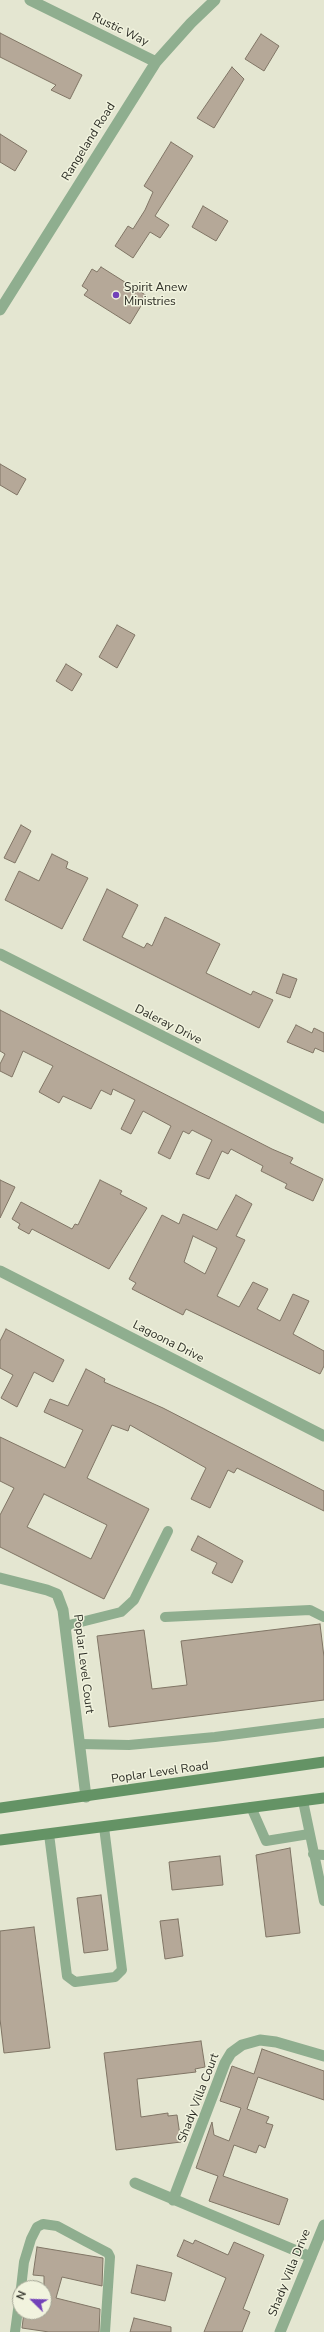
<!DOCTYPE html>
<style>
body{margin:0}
#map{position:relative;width:324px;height:2332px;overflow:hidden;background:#e4e6d1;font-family:"Nunito Sans",sans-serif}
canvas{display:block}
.north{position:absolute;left:12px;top:2280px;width:40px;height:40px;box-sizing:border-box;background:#f1f3de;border:1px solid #a3a494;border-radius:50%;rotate:293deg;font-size:11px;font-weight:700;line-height:16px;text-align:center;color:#2d2e26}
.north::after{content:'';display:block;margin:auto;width:14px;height:18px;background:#7241b9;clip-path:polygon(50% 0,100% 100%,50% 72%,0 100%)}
</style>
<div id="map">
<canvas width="324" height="2332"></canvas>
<div class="north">N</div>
</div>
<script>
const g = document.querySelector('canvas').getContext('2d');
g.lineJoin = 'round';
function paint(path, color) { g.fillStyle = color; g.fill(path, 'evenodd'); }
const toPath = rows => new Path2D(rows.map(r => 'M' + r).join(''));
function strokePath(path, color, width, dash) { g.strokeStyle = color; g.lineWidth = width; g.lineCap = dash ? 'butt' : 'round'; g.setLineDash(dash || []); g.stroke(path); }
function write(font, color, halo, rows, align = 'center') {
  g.font = font + ' "Nunito Sans",sans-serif'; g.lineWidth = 3; g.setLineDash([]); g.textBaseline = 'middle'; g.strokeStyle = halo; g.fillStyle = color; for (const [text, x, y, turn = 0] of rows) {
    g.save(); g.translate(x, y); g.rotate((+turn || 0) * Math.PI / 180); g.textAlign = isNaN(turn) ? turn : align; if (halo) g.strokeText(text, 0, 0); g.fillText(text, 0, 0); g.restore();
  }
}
const building = toPath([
 [0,33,82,75,70,99,51,90,56,85,0,57,0,33],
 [261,34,279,46,264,71,245,59,261,34],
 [232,67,244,79,214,128,197,118,232,67],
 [0,134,27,151,15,171,0,162,0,134],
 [171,142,193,156,155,216,169,225,160,238,150,232,133,258,115,246,128,226,133,229,145,210,153,192,144,186,171,142],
 [203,206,228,221,216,241,192,227,203,206],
 [101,267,147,296,130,324,84,295,88,290,82,286,92,269,97,272,101,267],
 [0,464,26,479,17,495,0,485,0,464],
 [117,625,135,635,117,668,99,657,117,625],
 [66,664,82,674,72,691,56,681,66,664],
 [21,825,31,831,15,863,4,858,21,825],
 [52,854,68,862,66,868,88,878,62,929,5,900,19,871,39,881,52,854],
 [107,889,138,905,122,937,144,948,147,943,152,946,165,917,220,944,206,973,251,995,253,991,273,1000,259,1028,83,940,107,889],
 [283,974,297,979,290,998,276,993,283,974],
 [0,1010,272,1149,293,1158,290,1163,323,1179,313,1201,285,1188,287,1184,261,1171,263,1166,231,1149,228,1154,222,1151,209,1179,196,1174,212,1140,192,1130,189,1134,183,1131,170,1159,158,1153,171,1126,143,1111,131,1134,121,1129,135,1100,113,1089,111,1095,101,1090,91,1109,63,1096,59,1103,39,1092,53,1066,23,1051,12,1077,0,1071,0,1064,5,1054,0,1051,0,1010],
 [296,1025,312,1033,314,1028,324,1033,324,1052,315,1048,313,1053,287,1042,296,1025],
 [0,1180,15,1187,0,1218,0,1180],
 [100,1180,122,1191,120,1194,147,1208,109,1269,32,1229,29,1234,18,1228,20,1224,12,1219,21,1202,72,1229,75,1224,78,1225,100,1180],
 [236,1195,252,1204,236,1236,245,1240,217,1296,239,1307,253,1282,268,1289,257,1309,280,1321,293,1294,309,1301,293,1334,324,1351,324,1366,320,1374,186,1309,183,1315,132,1289,136,1283,129,1279,162,1215,179,1224,183,1214,217,1230,236,1195],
 [193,1236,217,1248,205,1274,184,1262,193,1236],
 [6,1329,64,1360,53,1382,34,1372,17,1407,1,1398,13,1375,0,1368,0,1341,6,1329],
 [86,1369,105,1379,104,1382,163,1408,324,1491,324,1511,237,1468,234,1473,228,1470,210,1508,191,1499,206,1468,130,1425,128,1431,112,1425,87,1478,149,1509,104,1599,0,1547,0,1515,14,1488,0,1481,0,1437,65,1468,83,1430,44,1412,50,1399,68,1406,86,1369],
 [44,1494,107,1525,91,1559,27,1527,44,1494],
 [198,1536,243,1561,232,1583,212,1573,217,1563,191,1550,198,1536],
 [320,1624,324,1657,324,1700,109,1727,97,1636,144,1630,152,1689,187,1685,181,1641,320,1624],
 [290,1848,300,1933,266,1937,256,1855,290,1848],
 [220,1856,223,1885,172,1890,169,1862,220,1856],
 [101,1895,108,1950,84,1953,77,1898,101,1895],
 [178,1919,183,1956,165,1959,160,1921,178,1919],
 [34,1927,50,2048,4,2053,0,2019,0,1931,34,1927],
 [201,2041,205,2067,195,2069,196,2072,137,2079,141,2117,168,2113,168,2116,177,2115,181,2142,116,2150,104,2053,201,2041],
 [262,2049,324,2071,324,2100,258,2077,247,2109,269,2117,266,2123,273,2125,265,2148,259,2145,256,2153,234,2145,223,2176,288,2199,279,2225,209,2201,218,2176,196,2168,212,2122,214,2135,229,2141,241,2108,220,2101,232,2066,254,2074,262,2049],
 [184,2240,193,2244,195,2240,228,2255,234,2242,264,2255,243,2309,250,2312,242,2332,204,2332,226,2278,177,2256,184,2240],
 [37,2247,103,2258,102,2286,62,2277,56,2298,100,2309,99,2332,49,2332,22,2328,24,2312,44,2312,44,2276,33,2275,37,2247],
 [137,2265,172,2273,165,2301,131,2293,137,2265],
 [134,2318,171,2327,171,2332,130,2332,134,2318]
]);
paint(building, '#b5a898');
strokePath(building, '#807565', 1);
strokePath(toPath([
 [165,1617,310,1610,324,1617],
 [65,1626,121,1612,134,1600,168,1531],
 [80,1744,129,1745,215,1737,324,1723],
 [303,1801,324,1901],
 [251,1807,266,1841,309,1834],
 [49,1834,67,1976,75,1982,115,1977,122,1970,104,1827],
 [313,1854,324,1855],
 [21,2288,24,2262,31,2239,37,2227,43,2224,57,2226,85,2241,108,2253,110,2257,105,2332],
 [15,2332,20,2295]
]), '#8fae8f', 10);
strokePath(toPath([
 [30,0,156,62],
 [0,310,156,62,191,23,215,0],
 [0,954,324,1118],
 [0,1271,324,1436],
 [0,1578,47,1590,57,1594,63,1610,86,1797],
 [135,2183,311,2257],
 [173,2200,225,2063,231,2053,242,2045,260,2040,276,2042,324,2056],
 [280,2332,324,2225]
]), '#8fae8f', 11);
strokePath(toPath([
 [0,1808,324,1762],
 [0,1840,324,1798]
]), '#649365', 11);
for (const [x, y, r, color] of [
 [116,295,4,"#7241b9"]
]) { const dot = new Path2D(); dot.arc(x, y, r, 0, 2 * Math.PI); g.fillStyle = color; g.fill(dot); strokePath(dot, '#f1f3de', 1.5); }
write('12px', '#2d2e26', '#f1f3de', [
 ["Rustic Way",120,30,26],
 ["Rangeland Road",89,142,-58],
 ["Daleray Drive",168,1025,27],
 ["Lagoona Drive",168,1342,27],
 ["Poplar Level Court",83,1664,83],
 ["Poplar Level Road",160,1773,-8],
 ["Shady Villa Court",199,2098,-69],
 ["Shady Villa Drive",290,2273,-68]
]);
write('12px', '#2d2e26', '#f1f3de', [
 ["Spirit Anew",124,288],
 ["Ministries",124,302]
], 'left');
</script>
